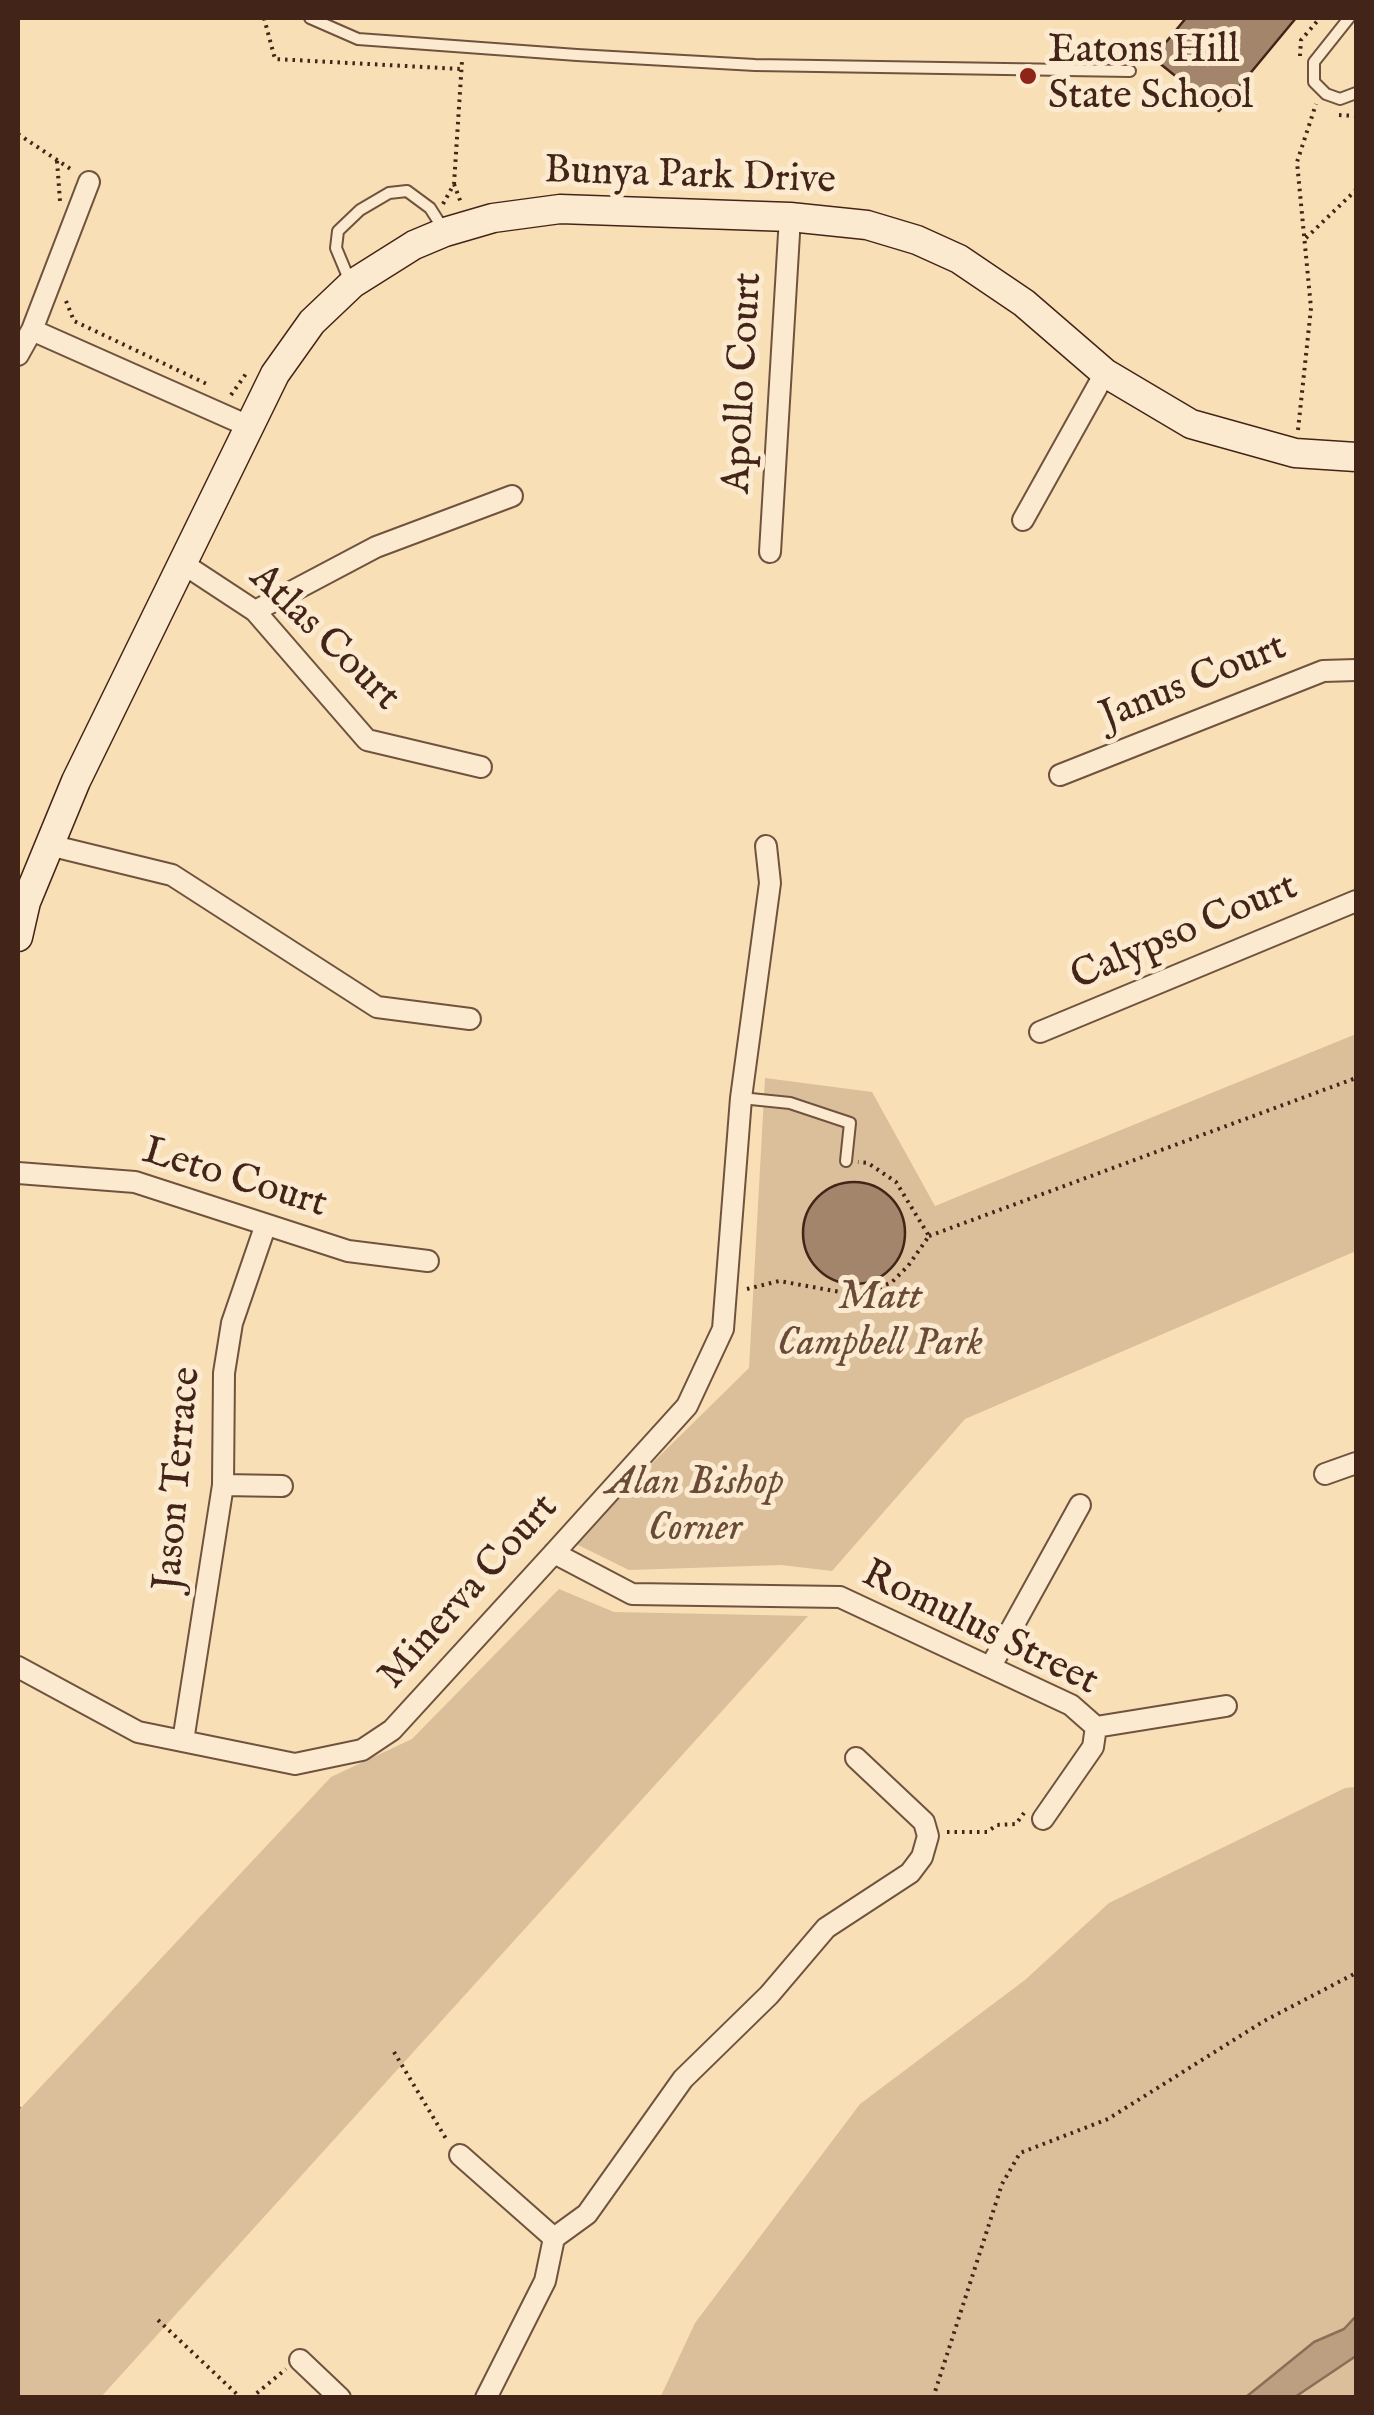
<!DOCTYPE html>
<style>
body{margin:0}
#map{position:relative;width:1374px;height:2415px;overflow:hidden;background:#f9dfb5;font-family:"IM FELL English",serif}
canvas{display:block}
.frame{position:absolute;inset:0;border:20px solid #432418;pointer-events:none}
</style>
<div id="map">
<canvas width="1374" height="2415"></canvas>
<div class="frame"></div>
</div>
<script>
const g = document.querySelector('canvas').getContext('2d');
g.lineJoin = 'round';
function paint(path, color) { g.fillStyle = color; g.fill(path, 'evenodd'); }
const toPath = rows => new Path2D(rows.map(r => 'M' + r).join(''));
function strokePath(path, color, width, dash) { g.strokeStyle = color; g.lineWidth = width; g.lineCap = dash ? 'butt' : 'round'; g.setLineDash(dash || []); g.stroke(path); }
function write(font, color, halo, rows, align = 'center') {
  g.font = font + ' "IM FELL English",serif'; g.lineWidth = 10; g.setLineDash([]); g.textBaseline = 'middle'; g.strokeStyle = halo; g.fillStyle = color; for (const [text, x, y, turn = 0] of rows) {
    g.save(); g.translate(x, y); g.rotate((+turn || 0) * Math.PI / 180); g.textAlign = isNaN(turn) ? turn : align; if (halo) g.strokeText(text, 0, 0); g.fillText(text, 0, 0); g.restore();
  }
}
paint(toPath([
 [1356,1034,1356,1251,965,1419,832,1571,781,1565,629,1570,572,1542,749,1368,765,1078,872,1092,935,1206],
 [559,1589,614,1612,808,1616,101,2397,18,2397,18,2111,331,1777,412,1739],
 [1356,1787,1356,2397,660,2398,695,2323,860,2104,1025,1980,1109,1903,1345,1788]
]), '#dabf9a');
const water = toPath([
 [1356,2316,1356,2356,1295,2397,1246,2397,1314,2342,1344,2329,1356,2316]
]);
paint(water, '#bb9f80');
strokePath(water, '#8b6e56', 2.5);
const building = toPath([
 [1186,18,1296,18,1219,111,1153,58,1186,18],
 '803 1233a51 51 0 1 1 102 0a51 51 0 1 1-102 0Z'
]);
paint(building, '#a2856a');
strokePath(building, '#432418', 2.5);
const lane = toPath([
 [310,18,358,39,577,55,755,65,1130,71],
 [1349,18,1314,62,1314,82,1326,94,1340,99,1356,93],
 [351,284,336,248,338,231,360,210,389,193,407,191,430,208,444,230],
 [741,1098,790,1103,850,1123,846,1161]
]);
const street = toPath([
 [32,330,246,425],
 [18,355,32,330,89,182],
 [1023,520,1105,373],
 [770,552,790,217],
 [182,563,255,611,367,740,481,767],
 [255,611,376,547,512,496],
 [1060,775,1323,671,1356,670],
 [49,845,172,875,377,1007,470,1019],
 [1040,1032,1356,901],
 [18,1173,135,1182,348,1251,428,1261],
 [1325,1474,1356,1463],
 [223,1485,282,1486],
 [554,1553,632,1594,840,1597,1071,1705,1096,1727,1093,1747,1043,1819],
 [991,1666,1080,1505],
 [18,1667,138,1732,295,1764,362,1750,392,1730,554,1553,687,1406,723,1329,741,1098,770,883,766,846],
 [1096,1727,1226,1706],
 [183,1741,223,1485,224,1373,232,1323,265,1227],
 [460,2155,554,2238],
 [300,2360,340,2398],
 [486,2398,545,2281,554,2238,587,2214,683,2079,769,1995,826,1928,910,1873,922,1857,928,1836,924,1822,856,1758]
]);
const secondary = toPath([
 [18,937,26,902,76,781,275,374,312,322,352,284,414,245,445,232,493,218,560,209,790,217,867,225,917,240,959,259,1024,303,1105,373,1191,424,1295,453,1356,457]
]);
strokePath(lane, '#70533f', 14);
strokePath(street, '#70533f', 24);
strokePath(secondary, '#432418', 31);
strokePath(toPath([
 [264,18,275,59,461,69],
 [1300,56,1301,40,1320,18],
 [1339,115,1356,116],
 [18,134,72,170],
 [57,161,60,201],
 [454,184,461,203],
 [443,204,454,184,462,61],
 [1306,238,1356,190],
 [66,301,74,321,209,385],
 [231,395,248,371],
 [1298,430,1311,308,1297,162,1316,104],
 [929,1236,1356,1078],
 [747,1289,779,1281,846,1293,872,1291,892,1282,908,1266,929,1236,896,1182,868,1163,858,1162],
 [947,1832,987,1832,997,1825,1016,1824,1024,1813],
 [394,2052,448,2142],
 [18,2107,19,2109],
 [158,2320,241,2398],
 [251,2398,286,2369],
 [933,2398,1002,2184,1020,2153,1108,2119,1264,2021,1356,1973]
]), '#432418', 4, [2.5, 5]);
strokePath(lane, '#fbeacf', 10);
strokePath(street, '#fbeacf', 20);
strokePath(secondary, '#fbeacf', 28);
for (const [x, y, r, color] of [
 [1028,76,10,"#8f2418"]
]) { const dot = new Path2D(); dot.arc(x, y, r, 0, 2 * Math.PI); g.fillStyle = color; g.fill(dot); strokePath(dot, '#fbeacf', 4); }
write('40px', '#432418', '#fbeacf', [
 ["Eatons Hill",1048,53],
 ["State School",1048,99]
], 'left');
write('40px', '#432418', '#fbeacf', [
 ["Bunya Park Drive",690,178,2],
 ["Apollo Court",745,383,-87],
 ["Atlas Court",323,639,44],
 ["Janus Court",1194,684,-22],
 ["Calypso Court",1185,934,-23],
 ["Leto Court",234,1180,17],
 ["Jason Terrace",180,1479,-85],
 ["Minerva Court",470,1593,-48],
 ["Romulus Street",979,1630,26]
]);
write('italic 40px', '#694b38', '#fbeacf', [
 ["Matt",880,1300],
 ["Campbell Park",880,1346],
 ["Alan Bishop",695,1485],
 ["Corner",695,1531]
]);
</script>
